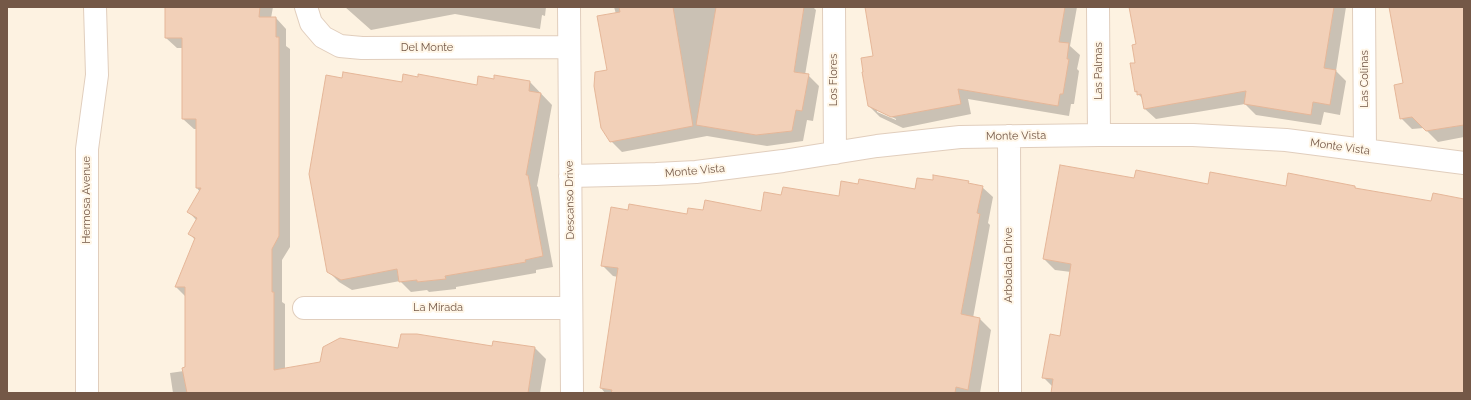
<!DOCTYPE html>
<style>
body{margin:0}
#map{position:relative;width:1471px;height:400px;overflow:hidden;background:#fdf2e1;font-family:Raleway,sans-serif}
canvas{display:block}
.frame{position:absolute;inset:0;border:8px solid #745847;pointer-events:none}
</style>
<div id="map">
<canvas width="1471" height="400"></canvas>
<div class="frame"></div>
</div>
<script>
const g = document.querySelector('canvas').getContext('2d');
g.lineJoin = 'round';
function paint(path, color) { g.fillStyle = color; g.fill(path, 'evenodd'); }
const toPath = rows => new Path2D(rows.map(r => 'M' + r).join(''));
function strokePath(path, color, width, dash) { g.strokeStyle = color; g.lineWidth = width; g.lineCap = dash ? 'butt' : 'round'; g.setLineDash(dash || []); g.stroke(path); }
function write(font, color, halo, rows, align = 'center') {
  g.font = font + ' Raleway,sans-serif'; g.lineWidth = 4; g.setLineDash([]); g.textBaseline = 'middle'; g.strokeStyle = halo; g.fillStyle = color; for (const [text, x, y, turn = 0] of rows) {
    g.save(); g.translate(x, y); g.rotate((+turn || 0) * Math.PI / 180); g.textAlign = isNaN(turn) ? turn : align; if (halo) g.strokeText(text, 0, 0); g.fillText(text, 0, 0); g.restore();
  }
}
paint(toPath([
 [168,7,273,7,271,18,276,18,286,29,286,46,290,49,290,247,282,260,282,302,285,304,285,369,399,349,493,347,494,342,535,348,546,359,540,393,173,393,170,373,184,371,186,368,186,297,176,287,195,240,190,234,197,221,189,212,200,192,197,188,197,129,194,129,183,119,183,48,177,48,166,38],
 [345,7,546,7,545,16,542,15,540,29,455,14,371,30],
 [614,7,813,7,816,10,805,75,808,75,819,86,813,121,807,120,803,141,767,146,707,136,622,152,611,141,608,71,616,14],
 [866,7,1077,7,1070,46,1080,55,1077,69,1079,71,1074,104,1071,104,1069,116,968,99,971,114,903,128,880,117,869,106,874,57],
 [877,110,896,119,896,120,877,112],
 [1130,7,1346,7,1336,71,1346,81,1340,115,1324,112,1321,125,1256,115,1245,104,1156,119,1145,109,1143,99,1135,91,1138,45],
 [1390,7,1464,7,1464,137,1438,142,1424,128,1412,129,1401,118,1404,84],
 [495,76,530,82,552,105,537,186,538,187,553,267,536,270,536,273,456,287,456,289,429,292,427,290,411,292,400,281,352,290,339,282,328,271,343,79,403,83,478,86,495,80],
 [1135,179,1208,185,1286,188,1355,187,1356,189,1432,202,1464,200,1464,393,1055,393,1053,387,1043,377,1061,337,1071,272,1055,270,1044,259],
 [933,182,968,182,970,185,982,187,993,197,988,223,990,225,973,318,980,319,991,330,980,393,605,393,601,388,618,277,613,276,602,265,629,211,688,215,704,211,762,212,782,196,840,197,915,190]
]), '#0003');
const building = toPath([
 [165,7,260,7,259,17,276,17,276,37,279,37,279,236,272,249,272,292,274,292,274,370,320,362,323,347,340,338,398,348,401,334,417,334,492,346,493,341,535,347,528,393,187,393,182,368,185,367,185,287,175,287,195,238,188,234,197,218,187,212,201,188,196,188,196,119,182,119,182,38,165,38,165,7],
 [619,7,673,7,693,126,610,142,601,128,594,86,595,72,607,70,597,16,620,12,619,7],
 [716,7,804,7,794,72,809,74,802,111,796,110,792,131,756,135,696,125,716,7],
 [865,7,1065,7,1059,42,1069,43,1067,59,1069,59,1063,94,1060,94,1058,106,958,89,961,104,891,117,868,106,862,72,863,72,861,58,873,56,865,7],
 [1129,7,1334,7,1324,68,1336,70,1330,105,1313,102,1311,115,1244,104,1246,91,1144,109,1141,94,1137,95,1137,91,1135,92,1130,63,1135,63,1132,45,1136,44,1129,7],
 [1389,7,1464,7,1464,125,1426,131,1412,117,1400,119,1394,85,1403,83,1389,7],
 [343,72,402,82,403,74,418,77,418,74,477,85,478,76,494,79,494,75,530,81,529,91,541,93,526,175,528,175,543,256,525,260,526,262,445,276,446,279,417,282,417,280,399,282,397,269,341,280,327,272,309,174,326,75,342,78,343,72],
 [1060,165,1134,178,1136,170,1208,184,1210,172,1286,186,1288,173,1355,186,1355,188,1431,201,1433,193,1464,199,1464,393,1051,393,1053,379,1042,378,1050,334,1060,336,1071,264,1043,259,1060,165],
 [933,175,969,181,968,183,983,186,977,213,980,214,961,314,980,318,968,390,956,387,955,393,611,393,612,390,600,388,618,268,601,266,611,207,628,210,629,204,687,214,688,208,703,210,705,200,761,211,764,192,781,195,783,187,839,196,841,181,858,184,859,179,915,189,917,178,933,180,933,175]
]);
paint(building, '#f2d0b8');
strokePath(building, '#e5b698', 1);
const minor = toPath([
 [306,7,311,23,323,37,340,46,362,48,569,47],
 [569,7,572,393],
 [834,7,835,153],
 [1098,7,1099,135],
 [1364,7,1365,150],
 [1009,136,1010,393],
 [570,176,656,174,696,172,783,161,877,146,960,137,1099,135,1193,135,1286,140,1464,163],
 [304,308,571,308],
 [87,393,87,149,97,75,95,7]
]);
strokePath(minor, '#e1cebd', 24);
strokePath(minor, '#fff', 22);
write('11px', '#745847', '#fff6e7', [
 ["Del Monte",427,48],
 ["Las Palmas",1099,71,-90],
 ["Las Colinas",1365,79,-90],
 ["Los Flores",834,80,-90],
 ["Monte Vista",1016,136,-1],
 ["Monte Vista",1340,147,8],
 ["Monte Vista",695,171,-5],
 ["Hermosa Avenue",87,200,-90],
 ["Descanso Drive",570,200,-91],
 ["Arbolada Drive",1009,265,-90],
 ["La Mirada",438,308]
]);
</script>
